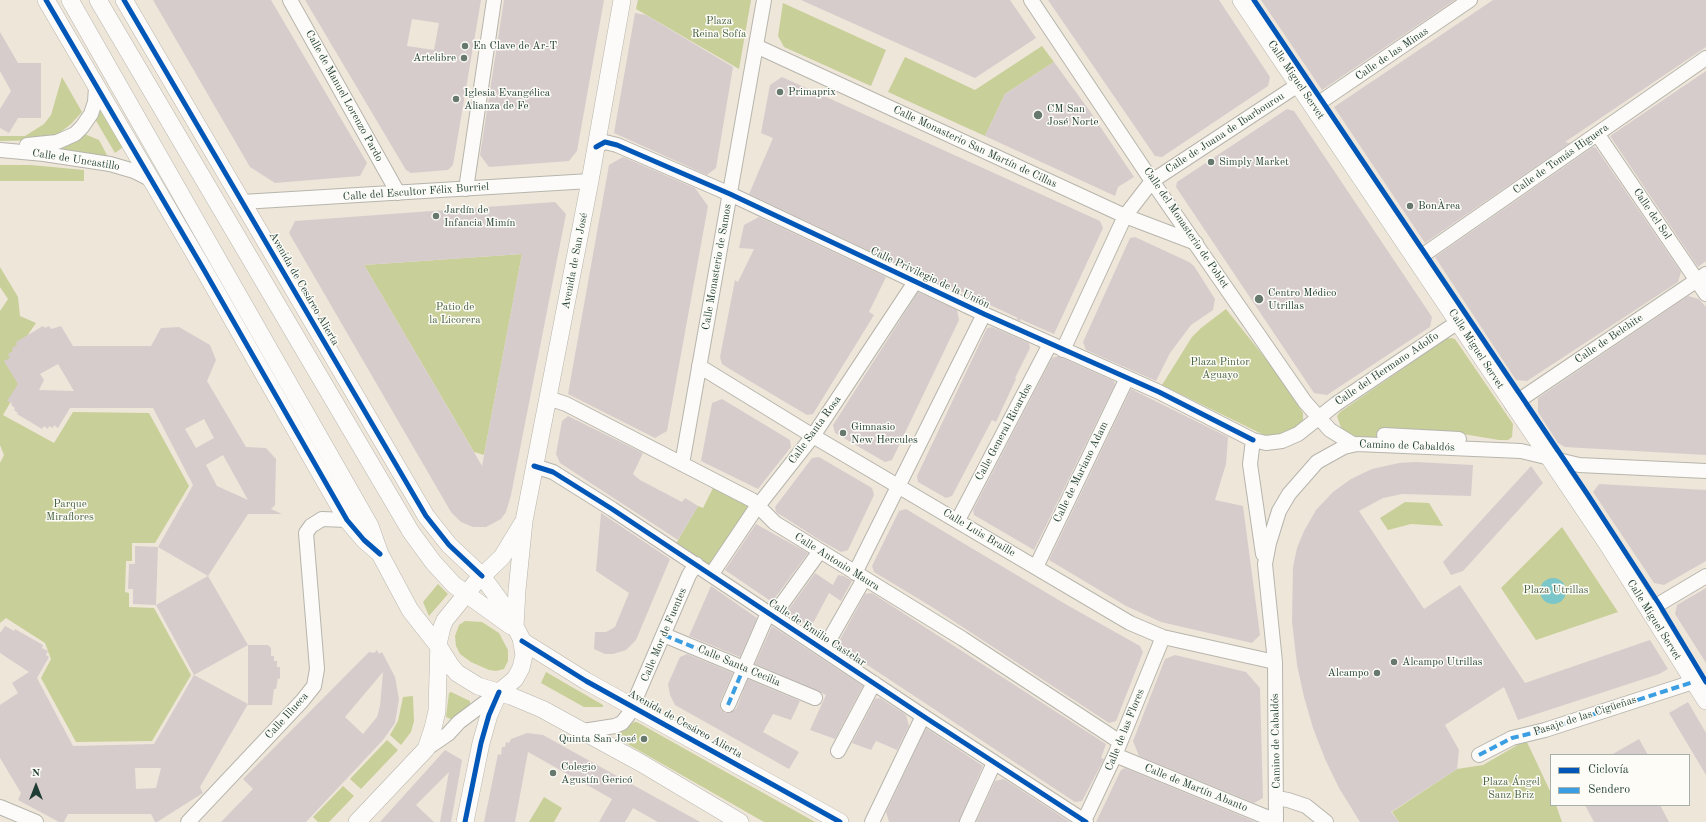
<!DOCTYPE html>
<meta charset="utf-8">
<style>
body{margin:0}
#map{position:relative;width:1706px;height:822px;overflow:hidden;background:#eee6d9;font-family:"Old Standard TT",serif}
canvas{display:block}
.legend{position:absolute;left:1550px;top:754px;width:140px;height:52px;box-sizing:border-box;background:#fdfcf7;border:1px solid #a4b0a9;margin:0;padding:5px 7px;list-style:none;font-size:12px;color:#1f3d34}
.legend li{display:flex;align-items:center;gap:8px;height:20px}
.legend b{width:20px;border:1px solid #a4b0a9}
.north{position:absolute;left:16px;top:766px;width:40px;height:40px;-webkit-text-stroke:3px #fdfcf7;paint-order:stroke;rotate:0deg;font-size:11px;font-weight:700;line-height:16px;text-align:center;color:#1f3d34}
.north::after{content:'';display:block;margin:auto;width:14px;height:18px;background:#1f3d34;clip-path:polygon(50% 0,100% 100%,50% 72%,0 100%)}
</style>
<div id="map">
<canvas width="1706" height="822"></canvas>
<ul class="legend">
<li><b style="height:5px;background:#0057b8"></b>Ciclovía</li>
<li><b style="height:5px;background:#3c9ee2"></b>Sendero</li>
</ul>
<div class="north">N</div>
</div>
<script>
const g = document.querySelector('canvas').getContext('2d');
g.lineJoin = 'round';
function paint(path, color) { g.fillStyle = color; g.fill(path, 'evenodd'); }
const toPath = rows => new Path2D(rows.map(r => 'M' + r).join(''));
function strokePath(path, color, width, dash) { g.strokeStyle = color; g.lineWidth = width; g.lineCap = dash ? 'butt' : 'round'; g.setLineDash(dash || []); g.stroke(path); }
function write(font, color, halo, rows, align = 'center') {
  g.font = font + ' "Old Standard TT",serif'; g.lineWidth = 3; g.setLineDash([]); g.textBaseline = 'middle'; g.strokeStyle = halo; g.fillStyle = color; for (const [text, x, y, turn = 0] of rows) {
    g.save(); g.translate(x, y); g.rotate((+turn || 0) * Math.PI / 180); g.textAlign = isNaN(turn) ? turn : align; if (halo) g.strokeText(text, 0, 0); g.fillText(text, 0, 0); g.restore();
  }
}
paint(toPath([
 [638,0,751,0,739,69,636,9],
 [783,3,886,50,871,86,784,47,778,36],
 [1042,46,1054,62,1005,94,985,136,888,92,905,57,975,90],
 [62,77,82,112,71,124,50,140,0,141,0,136,25,136,44,124,51,115],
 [100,109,123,147,115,153,95,119],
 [82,133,99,140,108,157,44,149],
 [0,165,31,165,84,170,84,181,0,181],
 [522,254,502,360,484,455,474,452,364,265],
 [0,267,18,297,20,316,36,323,7,365,20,386,3,415,54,443,73,412,149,413,189,486,155,543,132,543,132,561,126,561,125,592,129,593,129,607,154,608,191,675,152,741,76,742,41,678,51,659,45,643,6,618,0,623,0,463,4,455,0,445,0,311,8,299,0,287],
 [1226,309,1277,373,1303,413,1303,422,1292,433,1266,436,1162,385,1192,337,1201,328],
 [1451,338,1455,339,1513,424,1512,437,1508,440,1499,440,1457,433,1365,439,1348,434,1341,428,1337,416,1340,412,1446,339],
 [715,484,753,507,710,568,674,547,698,506,703,508],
 [1405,502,1429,503,1443,526,1411,524,1388,530,1380,518],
 [1562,527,1618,612,1536,640,1501,588],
 [438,584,448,594,429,616,423,602],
 [465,621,482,622,499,633,508,650,508,661,504,669,496,671,489,670,471,662,460,654,456,646,455,636,459,625],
 [546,672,603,705,603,707,584,707,541,683],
 [451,692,470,701,470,704,453,720,446,717,449,693],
 [413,696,414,721,411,732,401,745,390,735,398,721,403,697],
 [634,722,637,722,815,822,764,822,617,738,617,734],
 [387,740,398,750,361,789,350,779],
 [1526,740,1551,793,1551,805,1556,805,1562,822,1399,822,1392,812,1457,769,1483,765],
 [343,786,354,796,329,822,318,822,313,817],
 [544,797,562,808,554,822,529,822]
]), '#c8cf98');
paint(toPath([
 '1540 591a13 13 0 1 1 26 0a13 13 0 1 1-26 0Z'
]), '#7bc6c9');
paint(toPath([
 [153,0,271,0,367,163,360,176,275,183,250,167],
 [305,0,481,0,453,165,448,170,411,173,406,170],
 [412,19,439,23,434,50,407,46],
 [504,0,604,0,577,151,569,161,489,167,480,155],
 [801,0,1010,0,1036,38,975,78],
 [1048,0,1219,0,1270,77,1268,86,1162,157,1155,156],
 [1261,0,1455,0,1322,90],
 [1493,0,1706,0,1706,47,1565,142,1570,143,1425,243,1334,107],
 [635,13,646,15,733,67,716,168,707,175,614,133],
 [0,32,18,63,41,63,41,118,18,118,9,133,0,128,0,109,11,91,0,71],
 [1054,62,1089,110,1134,177,1118,187,1115,196,985,136,1005,94],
 [1706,71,1706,261,1698,267,1610,136],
 [782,77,1100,221,1103,228,1054,334,1020,319,1021,321,1016,319,1018,318,949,286,950,289,749,194,773,138,761,133,770,85],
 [1287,109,1294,111,1432,317,1430,327,1327,395,1314,393,1176,187,1177,182],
 [1593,147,1596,148,1681,272,1678,282,1527,381,1516,380,1435,257],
 [623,157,695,188,708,206,667,431,655,438,568,394,609,165],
 [555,202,566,214,511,495,506,512,501,519,486,527,473,527,461,522,451,512,289,233,295,221],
 [522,254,482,466,364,265],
 [759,217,886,277,869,312,874,315,813,414,807,415,728,368,722,364,720,357,735,280,738,282,754,249,739,248,744,225],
 [1135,237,1189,262,1194,266,1215,299,1213,310,1191,325,1170,353,1156,381,1086,350,1083,342,1130,238],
 [918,292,957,310,959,320,892,460,885,462,835,433,833,425],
 [1688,296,1699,299,1706,307,1706,455,1565,447,1558,443,1538,412,1538,398],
 [43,326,45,328,49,326,51,329,61,326,73,346,151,346,161,328,179,327,210,345,216,360,207,381,246,447,266,448,276,459,275,505,271,509,282,514,248,514,208,576,158,547,193,485,153,408,70,408,58,428,54,425,53,428,49,426,48,429,44,426,42,429,17,414,18,413,14,410,15,408,11,405,12,403,7,401,18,384,4,361,10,358,8,354,13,351,12,348,17,345,16,342],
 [58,364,74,391,39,390,44,380,40,374],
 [204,419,214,438,196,448,185,429],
 [223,455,248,500,217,486,206,465],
 [992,327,1029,343,1030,348,1015,378,1016,379,996,422,992,420,952,496,946,498,918,482,917,476,987,328],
 [1058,356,1114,381,1115,384,1034,550,974,515,973,510,1052,358],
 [1131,389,1228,437,1226,464,1215,500,1243,506,1260,635,1252,643,1161,622,1126,606,1049,560],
 [722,399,790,440,791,447,758,489,701,461,712,403],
 [568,416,643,453,633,474,640,480,682,502,685,498,698,506,678,540,560,463,556,454,562,421],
 [819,457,872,488,874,495,848,550,841,552,818,539,776,512,775,507,812,458],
 [1415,462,1473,465,1471,496,1402,494,1383,498,1359,511,1424,609,1460,585,1525,683,1650,640,1668,669,1659,674,1518,720,1504,687,1445,725,1459,750,1457,769,1391,812,1399,822,1360,822,1339,788,1325,759,1313,728,1304,697,1297,665,1292,621,1293,567,1297,548,1304,531,1316,510,1333,492,1351,479,1372,469,1399,463],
 [1531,466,1543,483,1463,571,1451,575,1443,562],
 [1599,484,1706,490,1706,561,1664,585,1654,583,1593,492],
 [906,509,1067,605,1140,646,1143,652,1116,721,1109,723,932,607,874,572,872,566,899,511],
 [601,513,670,559,636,640,626,650,613,654,605,654,594,649,595,632,606,632,615,627,629,593,596,571],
 [756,524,808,553,772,602,725,570],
 [135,546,158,547,156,605,133,604,133,589,128,589,129,564,135,564],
 [815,573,833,585,838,575,844,576,852,581,841,601,829,593,811,627,787,612],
 [208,576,248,645,194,675,156,605],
 [711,586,757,618,740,657,689,636],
 [1706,588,1706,663,1675,614,1677,605],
 [872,593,1106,744,1101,758,1104,759,1082,801,1075,802,837,645,865,594],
 [5,626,14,631,15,629,43,645,42,648,48,651,46,655,49,657,37,678,73,746,154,744,194,675,248,704,200,787,203,793,157,822,155,822,151,814,68,814,64,822,59,822,18,800,21,793,0,758,0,705,18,693,12,683,29,672,0,653,0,633],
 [135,768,161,768,156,788,136,789],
 [772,626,863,686,835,739,810,730,826,695,755,664],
 [248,645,268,645,271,648,271,656,274,656,274,661,277,661,277,667,280,667,280,679,278,678,276,689,274,689,272,705,248,705],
 [377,650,379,654,382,652,395,677,399,699,395,723,383,740,306,822,221,822,253,789,243,779,369,652,374,653],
 [383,672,380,706,377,717,363,734,345,717],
 [687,654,733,673,720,702,721,710,725,713,729,713,736,709,748,679,800,701,791,720,773,714,763,732,799,752,789,769,675,705,670,695,668,684,680,657],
 [1175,655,1246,672,1260,688,1263,798,1254,803,1139,756,1133,741,1165,659],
 [880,698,906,715,909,726,897,750,876,741,871,750,852,743,875,699],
 [1688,702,1706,733,1706,775,1669,713],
 [926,728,983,766,959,822,889,822,886,812],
 [527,733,543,735,700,822,658,822,633,808,625,822,599,822,612,799,528,752,515,822,484,822,498,754,501,755,502,747,505,747,506,742,509,743,511,739],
 [1639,739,1648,755,1611,755],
 [445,750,462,760,451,822,440,822,449,772,416,805,434,822,380,822],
 [1125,768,1256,822,1096,822,1121,770],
 [1004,779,1070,822,976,822,995,781],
 [1585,805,1660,805,1669,822,1594,822]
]), '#d7cccc');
const minor = toPath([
 [290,0,398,193],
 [1031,0,1152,181,1305,402,1330,430,1353,444],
 [756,46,1125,216,1196,243],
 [1313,107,1470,0],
 [1598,135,1706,294],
 [27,145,57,142,75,134,82,127,91,114,95,102,96,87],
 [596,147,605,142,617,145,730,194,984,314,1159,392,1253,440,1266,443,1282,441,1298,434,1336,404,1458,322],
 [0,150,44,154,110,164,134,171,150,179],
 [466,189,494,0],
 [242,202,590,181],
 [1416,260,1706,58],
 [1063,350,1125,216,1152,181,1298,85],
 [699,366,813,436,1130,623,1163,637,1275,662],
 [548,398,566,404,752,500,775,523,963,639,1120,742],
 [1512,405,1706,274],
 [1384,435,1459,439],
 [1253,440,1250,464,1263,554],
 [682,464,764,0],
 [534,466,553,472,612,509,923,716,1086,822],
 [958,520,1050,344],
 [1036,567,1127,378],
 [855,573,984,314],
 [711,575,754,511,813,436,915,282],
 [1649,610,1706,576],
 [664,635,815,698],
 [824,649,864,579],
 [728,705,765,620,769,614,779,608,820,551],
 [583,731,615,726,622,723,629,714,689,575,696,564],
 [426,749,448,734,459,722,499,692],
 [838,751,874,683],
 [1115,755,1276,821],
 [1479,755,1512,738,1545,730,1693,682],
 [1277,798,1288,800,1306,806,1326,822],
 [0,807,36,822],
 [1084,821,1115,755,1163,637],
 [188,822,302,701,314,686,317,669,306,533,311,526,322,519,347,520],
 [872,822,923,716],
 [967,822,994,763],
 [1276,822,1275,662,1265,564,1269,543,1279,511,1289,494,1317,462,1344,447,1357,444,1521,451,1579,465,1706,471]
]);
const major = toPath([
 [46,0,204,270,347,520,364,540,378,552],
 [70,0,370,526,380,554,410,610,439,647,451,666,457,673,478,686,511,696,542,709,641,763,740,822],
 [98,0,411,532,433,562,454,585,511,626],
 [124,0,426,516,449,545,482,576,506,609,521,638,524,655,521,668,515,679,499,692],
 [1241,0,1608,545,1706,701],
 [515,627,517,590,524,521,590,181,622,0],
 [522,641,586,681,840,822],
 [357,822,426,749,433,728,437,711,439,640,442,627,445,620,476,582,502,557,522,524],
 [465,822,481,743,489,715,499,692]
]);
strokePath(minor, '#b7b5ac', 16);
strokePath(major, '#b7b5ac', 18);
strokePath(minor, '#fcfbf9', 14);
strokePath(major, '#fcfbf9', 17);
strokePath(toPath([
 [664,635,698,649],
 [728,705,744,667],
 [1479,755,1512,738,1545,730,1693,682]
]), '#3c9ee2', 4, [8, 4]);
strokePath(toPath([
 [46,0,204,270,347,520,364,540,380,554],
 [124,0,426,516,449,545,482,576],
 [1254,0,1588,495,1659,604,1706,682],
 [596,147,605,142,617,145,730,194,984,314,1159,392,1253,440],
 [534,466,553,472,612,509,923,716,1086,822],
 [522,641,586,681,840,822],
 [465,822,481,743,489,715,499,692]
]), '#0057b8', 5);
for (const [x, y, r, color] of [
 [465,46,4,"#67786e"],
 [464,58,4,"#67786e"],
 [780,92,4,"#67786e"],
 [456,99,4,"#67786e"],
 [1038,115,5,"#67786e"],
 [1211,162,4,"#67786e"],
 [1410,206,4,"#67786e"],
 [436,216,4,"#67786e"],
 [1259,299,5,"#67786e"],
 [843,433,4,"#67786e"],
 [1394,662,4,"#67786e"],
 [1377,673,4,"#67786e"],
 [644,739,4,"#67786e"],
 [553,773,4,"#67786e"]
]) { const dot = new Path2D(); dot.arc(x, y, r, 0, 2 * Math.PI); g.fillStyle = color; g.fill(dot); strokePath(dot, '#fdfcf7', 1.5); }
write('11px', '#486342', '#fdfcf7', [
 ["Plaza",719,21],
 ["Reina Sofía",719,34],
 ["Patio de",455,307],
 ["la Licorera",455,320],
 ["Plaza Pintor",1220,362],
 ["Aguayo",1220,375],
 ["Parque",70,504],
 ["Miraflores",70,517],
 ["Plaza Utrillas",1556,590],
 ["Plaza Ángel",1511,782],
 ["Sanz Briz",1511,795]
]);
write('11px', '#1f3d34', '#fdfcf7', [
 ["En Clave de Ar-T",473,46],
 ["Artelibre",456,58,"right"],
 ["Primaprix",788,92],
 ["Iglesia Evangélica",464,93],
 ["Alianza de Fe",464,106],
 ["CM San",1047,109],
 ["José Norte",1047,122],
 ["Simply Market",1219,162],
 ["BonÀrea",1418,206],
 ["Jardín de",444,210],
 ["Infancia Mimín",444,223],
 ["Centro Médico",1268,293],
 ["Utrillas",1268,306],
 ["Gimnasio",851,427],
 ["New Hercules",851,440],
 ["Alcampo Utrillas",1402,662],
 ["Alcampo",1369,673,"right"],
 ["Quinta San José",636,739,"right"],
 ["Colegio",561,767],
 ["Agustín Gericó",561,780]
], 'left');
write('11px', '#1f3d34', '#fdfcf7', [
 ["Calle de las Minas",1392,54,-34],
 ["Calle Miguel Servet",1296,80,56],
 ["Calle de Manuel Lorenzo Pardo",344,96,61],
 ["Calle de Juana de Ibarbourou",1225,133,-33],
 ["Calle Monasterio San Martín de Cillas",975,147,25],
 ["Calle de Tomás Higuera",1561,159,-35],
 ["Calle de Uncastillo",76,160,9],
 ["Calle del Escultor Félix Burriel",416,192,-4],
 ["Calle del Sol",1652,214,56],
 ["Calle del Monasterio de Poblet",1186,228,56],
 ["Avenida de San José",575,261,-79],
 ["Calle Monasterio de Samos",717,267,-80],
 ["Calle Privilegio de la Unión",930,278,25],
 ["Avenida de Cesáreo Alierta",304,289,60],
 ["Calle de Belchite",1609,339,-34],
 ["Calle Miguel Servet",1476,349,57],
 ["Calle del Hermano Adolfo",1387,369,-34],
 ["Calle Santa Rosa",815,430,-54],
 ["Calle General Ricardos",1004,432,-62],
 ["Camino de Cabaldós",1407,446,2],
 ["Calle de Mariano Adam",1081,472,-64],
 ["Calle Luis Braille",979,533,31],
 ["Calle Antonio Maura",837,562,32],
 ["Calle Miguel Servet",1654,620,58],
 ["Calle de Emilio Castelar",817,633,33],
 ["Calle Mor de Fuentes",664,635,-67],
 ["Calle Santa Cecilia",739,666,23],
 ["Calle Illueca",287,716,-48],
 ["Pasaje de las Cigüeñas",1585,716,-18],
 ["Avenida de Cesáreo Alierta",685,724,29],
 ["Calle de las Flores",1125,730,-68],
 ["Camino de Cabaldós",1276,741,-91],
 ["Calle de Martín Abanto",1196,788,22]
]);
</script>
